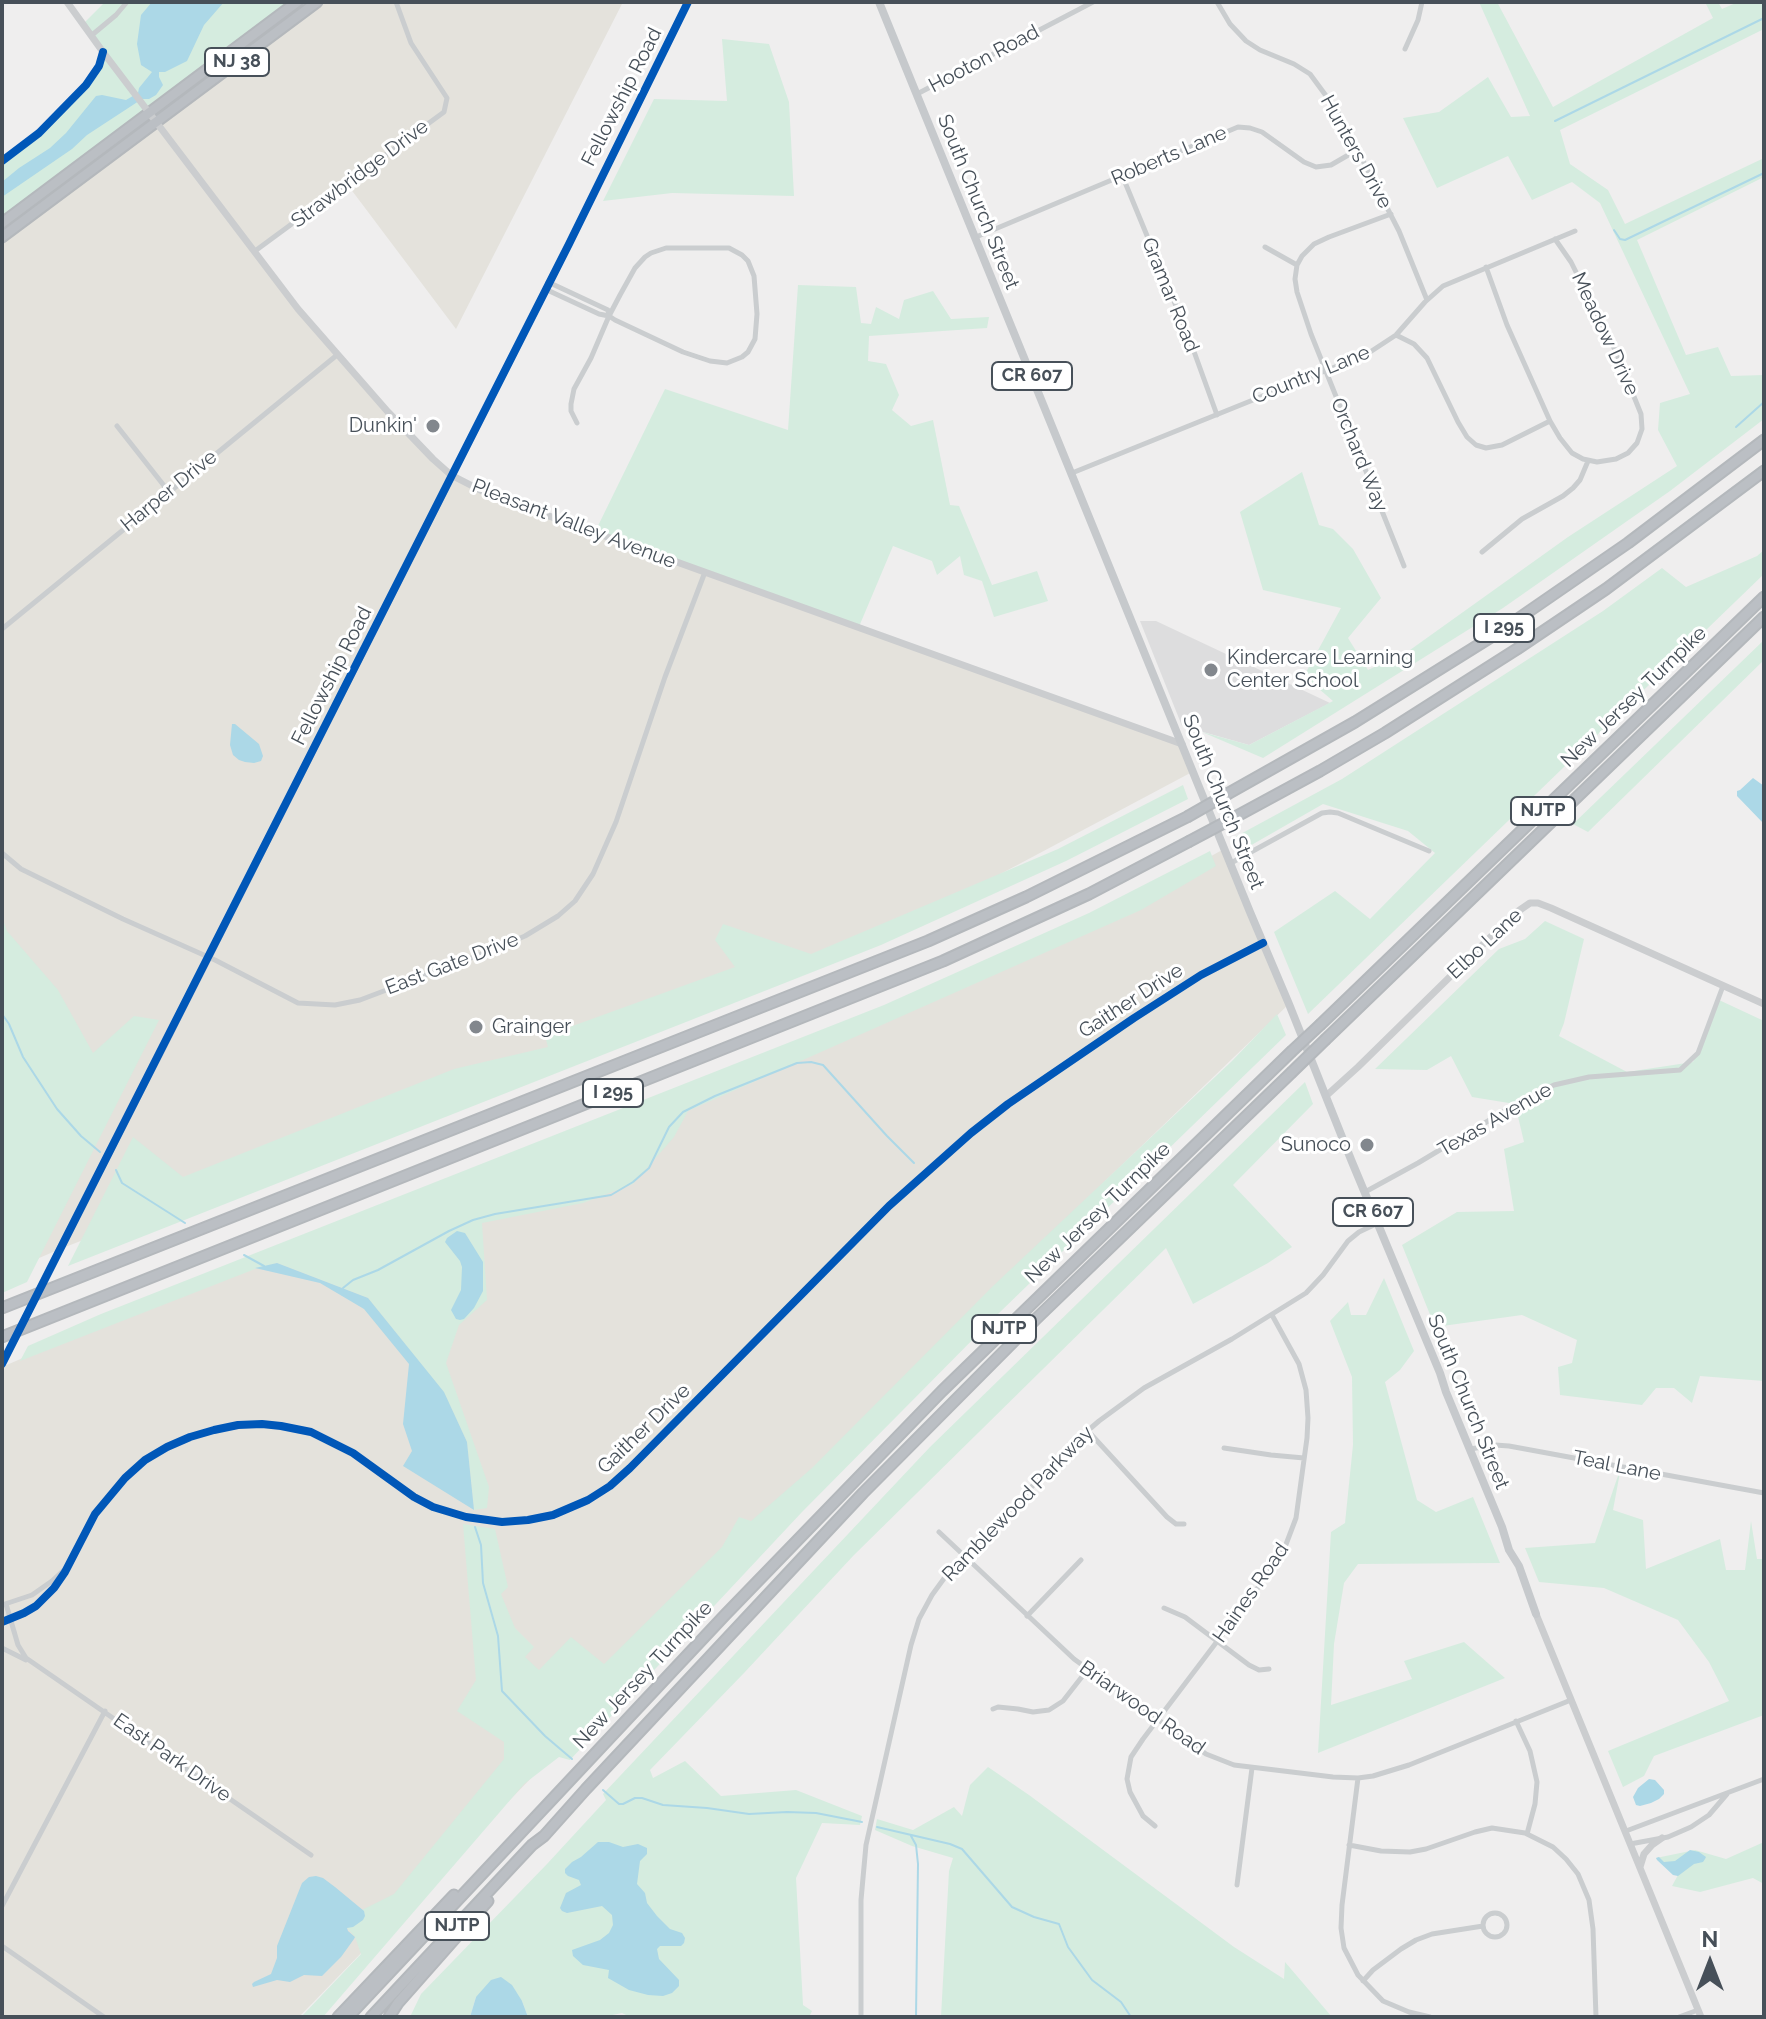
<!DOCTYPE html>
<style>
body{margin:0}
#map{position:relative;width:1766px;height:2019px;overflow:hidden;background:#efeeee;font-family:Raleway,sans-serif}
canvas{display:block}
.frame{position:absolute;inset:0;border:4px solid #475059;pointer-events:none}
.north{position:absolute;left:1670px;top:1923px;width:80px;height:80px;-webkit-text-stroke:6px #fff;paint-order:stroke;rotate:0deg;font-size:22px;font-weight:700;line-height:32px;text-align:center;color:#475059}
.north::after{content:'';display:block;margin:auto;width:28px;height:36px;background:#475059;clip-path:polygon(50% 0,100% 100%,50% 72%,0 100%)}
</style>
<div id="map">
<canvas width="1766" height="2019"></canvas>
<div class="frame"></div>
<div class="north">N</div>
</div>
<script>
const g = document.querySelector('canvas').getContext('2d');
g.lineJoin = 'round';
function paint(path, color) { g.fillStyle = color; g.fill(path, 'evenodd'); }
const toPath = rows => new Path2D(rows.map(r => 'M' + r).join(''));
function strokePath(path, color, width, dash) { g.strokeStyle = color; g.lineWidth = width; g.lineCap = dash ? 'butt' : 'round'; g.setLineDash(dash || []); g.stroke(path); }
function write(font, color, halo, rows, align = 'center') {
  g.font = font + ' Raleway,sans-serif'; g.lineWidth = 6; g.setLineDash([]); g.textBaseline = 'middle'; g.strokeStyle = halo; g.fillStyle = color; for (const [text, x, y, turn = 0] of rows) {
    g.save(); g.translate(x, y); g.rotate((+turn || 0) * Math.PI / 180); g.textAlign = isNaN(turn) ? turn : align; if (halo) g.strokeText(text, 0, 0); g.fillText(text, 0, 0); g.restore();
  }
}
paint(toPath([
 [317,2,623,2,456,329,347,184,254,252,337,355,426,452,472,486,1182,744,1194,771,991,879,755,980,60,1249,2,1274,2,237],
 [1224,849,1289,1004,1042,1242,641,1665,299,2017,2,2017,2,1367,92,1328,547,1147,1111,911]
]), '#e4e2dc');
paint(toPath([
 [1140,621,1156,621,1330,703,1249,745,1182,726]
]), '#ddddde');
paint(toPath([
 [105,2,297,2,2,223,2,160,28,143,63,108,96,71,103,52,83,24],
 [1479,2,1497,2,1553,107,1713,18,1705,2,1718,2,1722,9,1738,2,1764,2,1764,29,1560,130,1570,164,1608,190,1625,224,1764,158,1764,177,1637,240,1686,355,1718,347,1731,376,1764,375,1764,419,1670,491,1503,608,1263,758,1202,732,1249,745,1333,701,1304,676,1341,608,1263,590,1240,512,1302,472,1319,525,1333,529,1353,549,1381,598,1348,638,1368,670,1410,650,1568,537,1677,466,1658,430,1660,403,1690,394,1600,203,1572,182,1532,200,1508,156,1437,188,1403,118,1439,112,1488,77,1511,117,1530,116],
 [722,39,769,44,789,102,794,196,672,193,603,201,654,99,727,101],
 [798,285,856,287,861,323,871,324,876,307,899,319,904,300,933,291,951,319,989,317,987,328,869,336,868,361,886,364,899,395,892,410,911,426,933,420,950,505,959,506,992,585,1037,571,1048,601,994,617,982,581,964,575,960,556,937,575,932,561,893,546,858,629,594,534,665,389,788,430],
 [1764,550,1764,574,1308,1014,1274,932,1335,891,1370,919,1435,853,1408,831,1323,804,1241,851,1235,837,1342,779,1603,611,1662,568,1686,587,1757,556],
 [1764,640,1764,660,1588,832,1573,824],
 [1183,785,1188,799,1066,861,881,945,68,1266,133,1137,183,1177,454,1069,548,1047,545,1036,735,967,715,940,723,924,811,954,1058,849],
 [1210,851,1216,866,1141,910,688,1111,674,1137,633,1184,583,1203,482,1223,487,1300,459,1325,446,1363,489,1487,487,1508,474,1510,467,1442,444,1393,368,1298,277,1263,255,1269,20,1361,28,1346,101,1314,884,1005,1089,913],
 [2,917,7,931,58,990,93,1053,134,1016,159,1020,27,1282,2,1293],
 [1545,921,1584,939,1564,1023,1559,1036,1627,1072,1693,1062,1719,1000,1764,1021,1764,1381,1700,1376,1692,1403,1674,1388,1656,1388,1642,1405,1560,1395,1558,1367,1572,1363,1577,1340,1522,1315,1435,1327,1402,1245,1457,1212,1514,1211,1504,1149,1524,1142,1515,1104,1472,1097,1451,1056,1427,1070,1375,1069,1499,949,1525,939],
 [1277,1014,1286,1035,999,1313,802,1512,570,1760,559,1757,524,1784,323,2017,301,2017,361,1954,355,1937,347,1928,363,1920,362,1910,394,1894,504,1759,504,1742,457,1711,476,1680,463,1524,495,1529,508,1587,501,1594,515,1628,534,1647,525,1657,539,1670,571,1637,604,1664,722,1547,739,1517,751,1521,812,1468,993,1286,1232,1061],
 [1305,1082,1313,1104,1233,1185,1292,1247,1268,1263,1193,1304,1166,1248,854,1555,744,1673,650,1770,653,1778,685,1761,721,1796,796,1790,862,1816,860,1825,822,1823,796,1878,803,2005,812,2011,809,2017,630,2017,622,2013,603,2017,528,2017,522,2001,476,1997,470,2017,410,2017,421,1994,547,1864,606,1800,603,1794,930,1447],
 [1384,1278,1414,1351,1400,1370,1385,1382,1417,1500,1436,1512,1473,1497,1500,1563,1358,1564,1344,1583,1334,1644,1331,1705,1412,1679,1404,1661,1464,1642,1505,1678,1318,1753,1331,1532,1345,1523,1353,1445,1352,1377,1330,1321,1348,1302,1351,1315,1366,1315],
 [1621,1467,1613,1510,1643,1520,1646,1569,1720,1539,1726,1570,1745,1570,1751,1521,1757,1559,1764,1559,1764,1715,1654,1756,1644,1776,1623,1787,1608,1751,1729,1701,1709,1662,1678,1620,1604,1588,1539,1582,1525,1548,1595,1543],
 [988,1767,1029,1795,1234,1947,1284,1979,1285,1962,1332,2017,941,2017,949,1871,953,1858,912,1846,875,1830,877,1819,913,1830,954,1807,962,1816,970,1785],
 [1764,1842,1764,1884,1753,1878,1700,1892,1672,1886,1678,1875,1656,1858,1695,1850,1726,1859]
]), '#d5ecdf');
paint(toPath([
 [152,2,224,2,204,25,187,61,165,72,159,72,159,77,163,85,156,95,149,99,142,99,87,135,72,149,2,197,2,182,19,168,50,148,66,133,96,96,102,95,126,100,138,93,139,88,152,72,141,65,137,44,141,15],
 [232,724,235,724,259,744,263,756,261,761,254,763,245,762,239,760,233,755,230,745],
 [1753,778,1764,786,1764,824,1737,796,1737,791,1740,790],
 [457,1231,465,1233,483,1262,483,1291,474,1308,464,1319,460,1320,456,1319,451,1310,461,1290,462,1267,460,1261,445,1242,447,1238],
 [277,1263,368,1298,444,1392,467,1442,474,1510,403,1466,412,1451,403,1424,409,1364,364,1309,320,1283,255,1268],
 [1649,1779,1655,1780,1664,1790,1664,1794,1659,1799,1651,1803,1640,1806,1636,1805,1633,1797,1638,1788],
 [598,1842,609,1842,623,1847,638,1844,647,1848,647,1854,640,1861,637,1884,645,1893,647,1903,657,1916,670,1929,682,1933,685,1938,684,1943,681,1946,660,1946,657,1949,659,1959,679,1980,679,1986,672,1993,663,1996,648,1995,629,1990,608,1978,609,1970,583,1965,573,1956,572,1950,600,1940,609,1933,613,1925,612,1915,602,1906,567,1913,562,1911,560,1908,566,1893,581,1885,579,1880,568,1876,565,1873,565,1869,572,1862,581,1857],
 [1690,1850,1699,1852,1706,1857,1705,1859,1703,1862,1694,1864,1678,1876,1673,1875,1657,1860,1656,1858,1659,1857,1664,1862,1675,1861],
 [316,1876,323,1878,335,1887,364,1911,365,1916,363,1920,353,1927,347,1928,348,1931,355,1937,354,1939,341,1957,322,1976,304,1975,290,1982,277,1980,253,1987,252,1984,254,1982,271,1974,277,1958,277,1946,302,1883,309,1877],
 [501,1977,512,1985,522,2001,528,2017,470,2017,476,1997,491,1980]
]), '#acd8e7');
strokePath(toPath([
 [1555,121,1764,18],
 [1614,230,1620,239,1625,240,1764,173],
 [1736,427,1764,402],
 [2,1014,9,1024,23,1057,57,1109,81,1136,100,1152],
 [116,1170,122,1183,185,1223],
 [244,1255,264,1266],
 [343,1288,353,1280,378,1270,449,1231,473,1220,495,1214,611,1195,633,1182,649,1168,669,1127,683,1112,715,1096,797,1063,811,1062,823,1065,887,1136,914,1163],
 [475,1527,481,1545,483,1583,498,1636,502,1691,545,1736,572,1759],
 [603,1790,619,1804,623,1804,635,1798,642,1798,663,1805,707,1808,749,1814,787,1812,816,1813,862,1822],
 [877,1827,950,1844,962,1849,1012,1907,1034,1917,1059,1924,1068,1947,1092,1980,1121,2002,1131,2017],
 [911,1836,916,1845,918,1864,916,2017]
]), '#acd8e7', 2);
const highway = toPath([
 [2,223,297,2],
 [2,237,317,2],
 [1229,793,1355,722,1496,634,1628,543,1764,440],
 [1237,816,1320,771,1385,733,1517,649,1606,589,1764,471],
 [1321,1024,1764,597],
 [1326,1039,1764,617],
 [2,1308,928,941,1026,897,1187,817],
 [2,1337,943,961,1089,894,1188,842],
 [338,2017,454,1895],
 [348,2017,725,1615,942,1391,1291,1052],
 [371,2017,532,1845,544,1836,586,1789,863,1493,1037,1318,1291,1073],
 [389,2017,398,2003,488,1901]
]);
strokePath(highway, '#b4b8bc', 13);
strokePath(toPath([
 [1217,2,1230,24,1246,41,1260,50,1294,64,1310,74,1338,112,1399,231,1427,300],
 [92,35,116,15,127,2],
 [1405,49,1418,20,1422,2],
 [917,94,1093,2],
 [2,161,39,133,86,85,99,66,103,52],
 [1122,175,1188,335,1217,415],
 [1391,214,1329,237,1314,244,1302,256,1297,265,1295,279,1297,292,1311,334,1404,566],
 [976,237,1238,127,1250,128,1262,132,1304,162,1316,167,1331,165,1357,150],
 [1265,247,1297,265],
 [255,251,444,112,447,98,411,43,396,2],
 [1486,267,1507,325,1550,421,1560,438,1572,453,1583,459,1597,462,1616,459,1628,453,1637,443,1642,429,1641,414,1616,352,1571,262,1555,239],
 [548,282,608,310,609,316,615,320,683,352,710,361,727,363,742,357,748,352,755,339,757,314,754,276,748,261,742,255,729,248,666,248,651,253,645,257,635,268,620,295,609,316,591,358,574,389,571,404,571,411,577,423],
 [545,289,599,314,609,316],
 [1396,335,1414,344,1427,358,1458,422,1467,437,1476,445,1486,448,1502,445,1550,421],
 [117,426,169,492],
 [1072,473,1367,354,1396,335,1425,302,1443,286,1575,231],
 [1482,552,1522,519,1563,496,1573,488,1580,480,1588,461],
 [2,629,337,355],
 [2,853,21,869,123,919,215,960,298,1003,335,1005,360,1000,492,950,525,936,558,916,575,901,593,874,616,822,665,677,705,572],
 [1231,863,1322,813,1330,812,1338,813,1429,851],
 [1365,1192,1418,1163,1523,1100,1554,1085,1589,1077,1680,1070,1698,1053,1723,986],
 [1088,1431,1167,1517,1176,1524,1184,1524],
 [1224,1448,1271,1455,1304,1458],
 [1470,1449,1495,1445,1509,1446,1764,1493],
 [939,1532,1074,1659,1206,1754,1234,1765,1333,1777,1358,1778,1373,1776,1409,1765,1571,1700],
 [6,1604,18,1645,26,1658,311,1855],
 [2,1605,32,1595,52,1581,65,1569],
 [1164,1608,1185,1617,1249,1665,1259,1670,1269,1669],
 [1027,1616,1081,1560],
 [2,1622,24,1613,36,1606,54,1588,65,1572,95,1514,125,1478,145,1460,167,1447,190,1437,214,1430,238,1425,262,1424,281,1426,311,1432,353,1453,414,1497,433,1507,466,1517,502,1522,528,1520,553,1515,588,1500,610,1486,630,1468,889,1206,971,1133,1008,1104,1134,1018,1201,975,1263,943],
 [2,1648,26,1660],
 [993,1709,998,1707,1018,1709,1033,1712,1049,1710,1063,1701,1088,1669],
 [1516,1721,1530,1751,1537,1782,1535,1804,1527,1834],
 [1358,1778,1342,1905,1341,1928,1344,1948,1358,1975,1383,2001,1409,2012,1430,2017],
 [1155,1826,1143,1816,1130,1792,1127,1779,1131,1757,1143,1739,1269,1573,1285,1547,1296,1518,1307,1438,1308,1418,1306,1390,1299,1364,1272,1315],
 [1626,1831,1764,1779],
 [1630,1844,1668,1837,1691,1827,1709,1815,1727,1794],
 [1349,1845,1381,1851,1410,1852,1426,1849,1475,1832,1492,1828,1525,1833,1553,1847,1566,1859,1578,1874,1589,1900,1593,1929,1596,2017],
 [1237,1885,1252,1768],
 [2,1906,105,1711],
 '1483 1925a12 12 0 1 1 24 0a12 12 0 1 1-24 0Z',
 [2,1946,104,2017],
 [1363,1981,1373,1970,1401,1949,1416,1940,1432,1934,1483,1926],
 [861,2017,861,1900,866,1845,911,1645,919,1619,932,1595,948,1573,1018,1501,1078,1439,1099,1421,1144,1388,1232,1339,1306,1293,1323,1275,1348,1241,1359,1232,1378,1223],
 [1679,2017,1698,2010]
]), '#cacdcf', 5);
strokePath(toPath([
 [67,2,103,52,298,309,388,412,433,459,451,475,490,495,563,521,1182,744],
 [1326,1096,1358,1067,1514,914,1530,903,1538,903,1551,908,1764,1004],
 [50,1268,164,1046,569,244,688,2],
 [1536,1614,1701,2017],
 [1640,1867,1644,1854,1652,1845,1662,1838]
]), '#cbcdcf', 7);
strokePath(toPath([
 [879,2,1250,912,1289,1004,1352,1162,1440,1373,1446,1392,1502,1527,1509,1550,1519,1566,1536,1614]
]), '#c6c9cc', 8);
strokePath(highway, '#bbbfc4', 9);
const highwayBridge = toPath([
 [1187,817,1229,793],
 [1188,842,1237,816],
 [1291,1052,1321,1024],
 [1291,1073,1326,1039]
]);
strokePath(highwayBridge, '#b4b8bc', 13, []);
strokePath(toPath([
 [4,1361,50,1268]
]), '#cbcdcf', 7);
strokePath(highwayBridge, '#bbbfc4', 9);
strokePath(toPath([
 [2,161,39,133,86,85,99,66,103,52],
 [2,1364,569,244,688,2],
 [2,1622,24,1613,36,1606,54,1588,65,1572,95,1514,125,1478,145,1460,167,1447,190,1437,214,1430,238,1425,262,1424,281,1426,311,1432,353,1453,414,1497,433,1507,466,1517,502,1522,528,1520,553,1515,588,1500,610,1486,630,1468,889,1206,971,1133,1008,1104,1134,1018,1201,975,1263,943]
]), '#0057b8', 8);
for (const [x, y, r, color] of [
 [433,426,8,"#82878d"],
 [1211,670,8,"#82878d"],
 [476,1027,8,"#82878d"],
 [1367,1145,8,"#82878d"]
]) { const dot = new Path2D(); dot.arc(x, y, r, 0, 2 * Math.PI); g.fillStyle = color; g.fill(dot); strokePath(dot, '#fff', 3); }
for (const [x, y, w] of [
 [237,62,64],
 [1032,376,80],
 [1504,628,60],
 [1543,811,64],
 [613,1093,60],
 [1373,1212,80],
 [1004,1329,64],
 [457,1926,64]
]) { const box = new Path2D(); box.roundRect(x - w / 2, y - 14, w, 28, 6); g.fillStyle = '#fff'; g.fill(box); strokePath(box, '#475059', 2); }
write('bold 18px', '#475059', null, [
 ["NJ 38",237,62],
 ["CR 607",1032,376],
 ["I 295",1504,628],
 ["NJTP",1543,811],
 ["I 295",613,1093],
 ["CR 607",1373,1212],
 ["NJTP",1004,1329],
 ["NJTP",457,1926]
]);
write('20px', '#475059', '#fff', [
 ["Hooton Road",984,59,-28],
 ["Fellowship Road",622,97,-63],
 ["Hunters Drive",1356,152,61],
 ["Roberts Lane",1169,156,-23],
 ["Strawbridge Drive",360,174,-37],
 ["South Church Street",978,202,68],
 ["Gramar Road",1170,295,68],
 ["Meadow Drive",1605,334,65],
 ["Country Lane",1311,375,-22],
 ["Orchard Way",1359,455,68],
 ["Harper Drive",169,491,-39],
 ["Pleasant Valley Avenue",574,524,21],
 ["Fellowship Road",332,676,-63],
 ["New Jersey Turnpike",1634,697,-44],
 ["South Church Street",1223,802,68],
 ["Elbo Lane",1485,944,-43],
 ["East Gate Drive",452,964,-21],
 ["Gaither Drive",1131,1001,-33],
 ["Texas Avenue",1495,1120,-30],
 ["New Jersey Turnpike",1098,1213,-44],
 ["South Church Street",1468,1402,68],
 ["Gaither Drive",644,1429,-44],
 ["Teal Lane",1617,1466,11],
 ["Ramblewood Parkway",1018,1504,-46],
 ["Haines Road",1251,1593,-55],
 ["New Jersey Turnpike",643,1675,-47],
 ["Briarwood Road",1142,1708,35],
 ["East Park Drive",172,1758,35]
]);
write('20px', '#475059', '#fff', [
 ["Dunkin'",417,426],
 ["Kindercare Learning",1227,658,"left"],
 ["Center School",1227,681,"left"],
 ["Grainger",492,1027,"left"],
 ["Sunoco",1351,1145]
], 'right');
</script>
